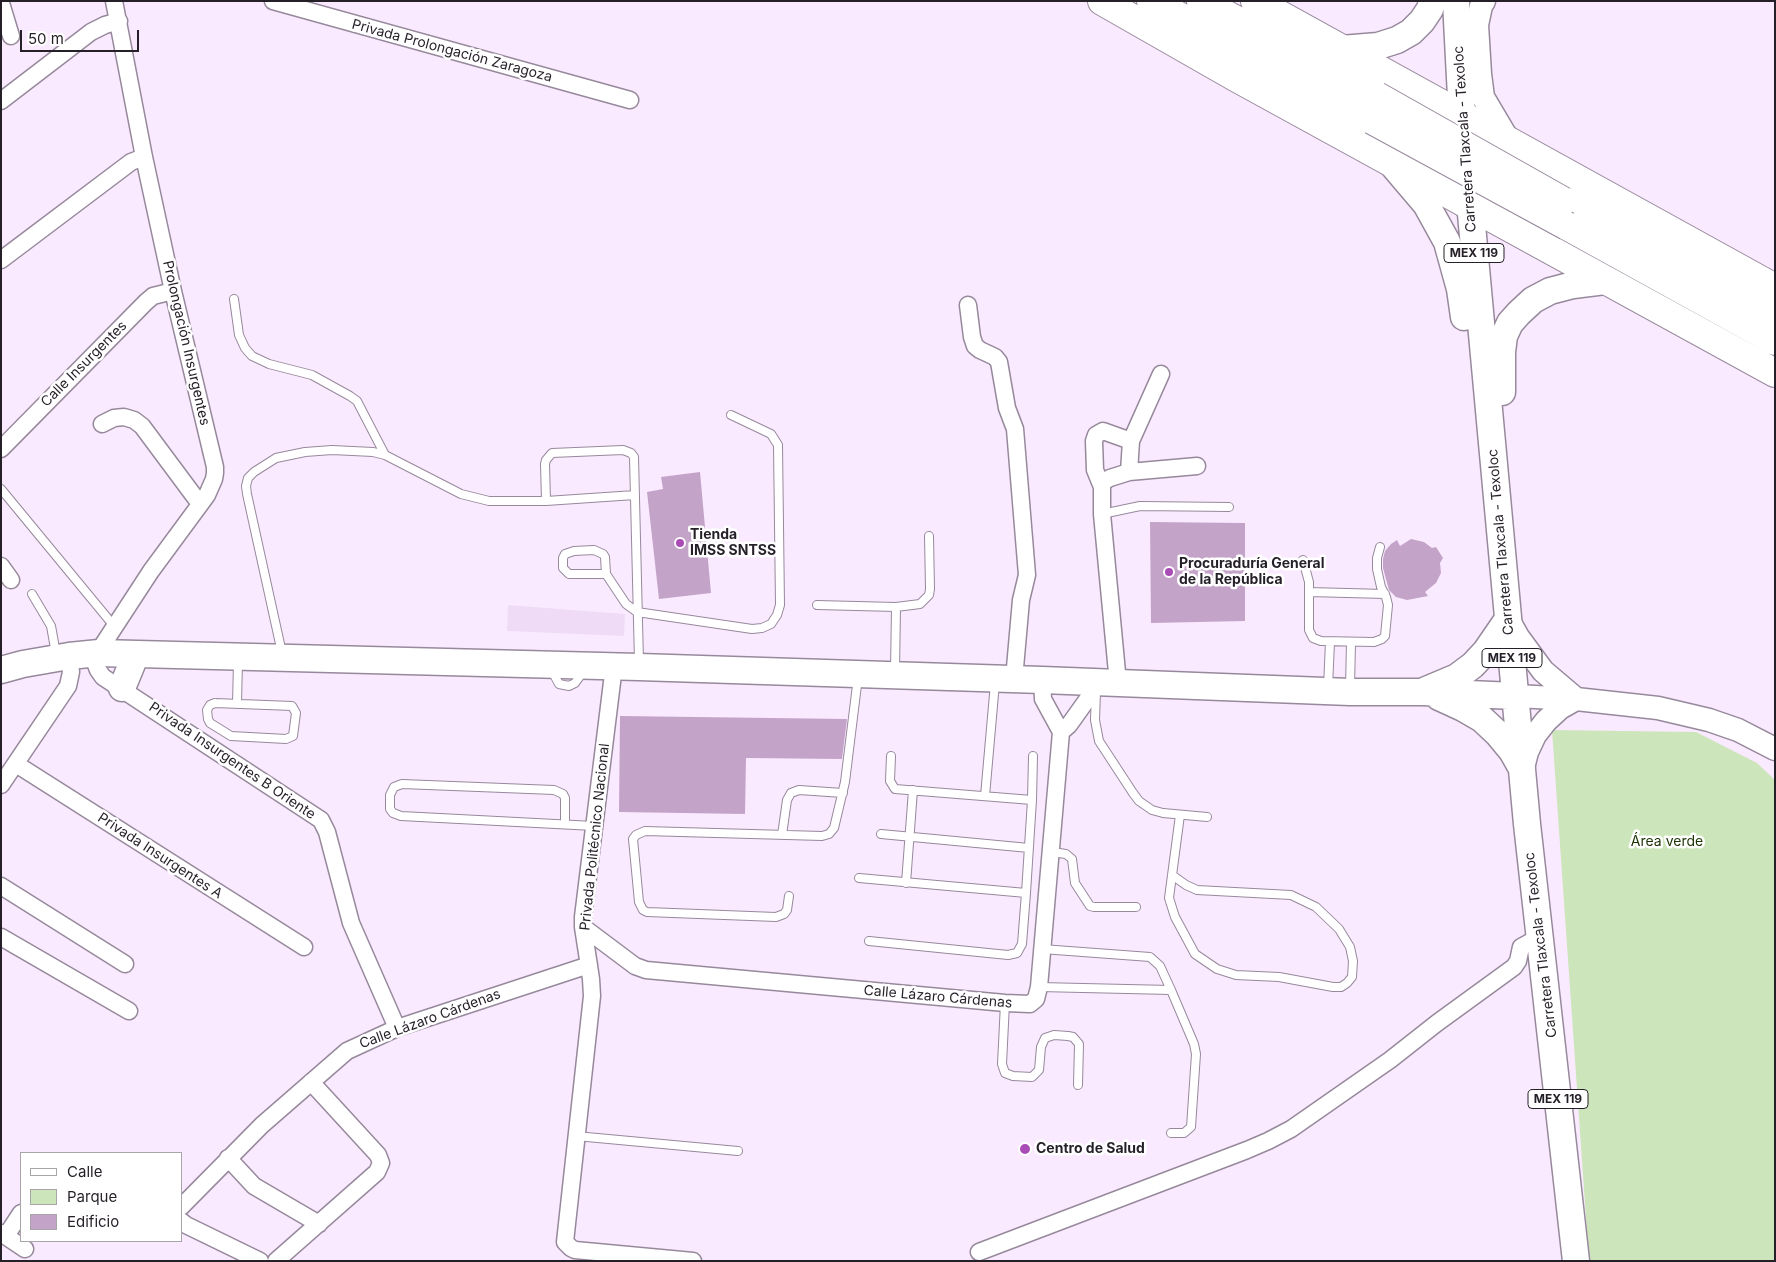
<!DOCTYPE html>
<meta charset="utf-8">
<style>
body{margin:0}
#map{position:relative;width:1776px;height:1262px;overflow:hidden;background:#faeaff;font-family:Inter,sans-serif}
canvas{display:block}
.frame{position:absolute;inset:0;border:2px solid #251f27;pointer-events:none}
.legend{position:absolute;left:20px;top:1152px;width:162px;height:90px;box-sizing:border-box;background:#fff;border:1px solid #a8a5a9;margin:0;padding:6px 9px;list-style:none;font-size:15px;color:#251f27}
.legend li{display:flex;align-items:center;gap:10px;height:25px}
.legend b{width:25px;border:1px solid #a8a5a9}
.scale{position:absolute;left:20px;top:30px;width:119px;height:22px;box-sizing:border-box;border:2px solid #251f27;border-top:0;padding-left:6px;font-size:15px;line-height:18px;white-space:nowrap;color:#251f27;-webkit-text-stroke:4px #fff;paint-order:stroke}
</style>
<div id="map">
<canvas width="1776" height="1262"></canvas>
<div class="frame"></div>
<ul class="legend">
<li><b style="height:6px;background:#fff"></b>Calle</li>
<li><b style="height:14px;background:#cde5bb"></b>Parque</li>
<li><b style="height:14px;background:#c4a3c9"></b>Edificio</li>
</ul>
<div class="scale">50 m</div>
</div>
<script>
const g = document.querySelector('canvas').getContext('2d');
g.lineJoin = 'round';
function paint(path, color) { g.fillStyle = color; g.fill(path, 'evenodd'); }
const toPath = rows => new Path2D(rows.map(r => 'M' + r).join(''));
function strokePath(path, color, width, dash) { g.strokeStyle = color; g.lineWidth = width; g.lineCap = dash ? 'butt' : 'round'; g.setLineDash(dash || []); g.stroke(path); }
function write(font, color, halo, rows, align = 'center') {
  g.font = font + ' Inter,sans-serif'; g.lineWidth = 5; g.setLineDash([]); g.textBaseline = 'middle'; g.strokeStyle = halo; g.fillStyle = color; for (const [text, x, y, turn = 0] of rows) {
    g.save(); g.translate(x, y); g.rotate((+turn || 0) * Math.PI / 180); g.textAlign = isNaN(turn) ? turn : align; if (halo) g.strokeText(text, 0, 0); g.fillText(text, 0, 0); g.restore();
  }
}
paint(toPath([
 [508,605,625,614,624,636,507,631]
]), '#efdbf6');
paint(toPath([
 [1552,730,1696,732,1757,763,1775,780,1775,1261,1589,1261]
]), '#cde5bb');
paint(toPath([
 [700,472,711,593,659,599,647,492,663,489,661,477],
 [1150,522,1245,523,1245,621,1151,623],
 [1411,539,1424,542,1432,548,1436,547,1443,558,1440,563,1441,573,1436,583,1425,592,1428,596,1407,600,1396,597,1389,590,1383,568,1383,559,1385,551,1391,544,1397,540,1400,546],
 [620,716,847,719,842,759,746,758,745,814,619,812]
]), '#c4a3c9');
const lane = toPath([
 [234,299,239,335,245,348,252,356,269,364,312,375,350,396,357,401,385,455],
 [1,489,114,626],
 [546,501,545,464,546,460,552,453,623,450,631,453,634,457,639,662],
 [1102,514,1140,506,1229,507],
 [1303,560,1309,582,1309,630,1313,638,1321,641,1374,642,1382,639,1385,636,1388,605,1386,597,1381,587,1377,569,1377,558,1380,547],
 [606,574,569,574,563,568,563,558,565,554,574,551,594,550,603,554,605,557,606,574,626,604,637,612,752,629,762,628,771,624,777,615,780,605,778,445,771,434,731,415],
 [1309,592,1385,594],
 [32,594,51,626,56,654],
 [817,605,896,607,920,604,929,595,930,589,929,536],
 [282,653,247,494,246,486,248,478,254,472,276,458,305,452,332,450,373,452,385,455,461,494,489,501,546,501,635,495],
 [551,669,559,684,569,686,575,683,583,672],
 [895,671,896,607],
 [1328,687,1330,642],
 [1350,688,1351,642],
 [1096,692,1095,720,1099,741,1133,793,1139,801,1152,810,1163,813,1207,817],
 [215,703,292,706,296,713,293,736,286,739,231,736,210,723,208,719,207,710,210,705,215,703],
 [237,704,238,661],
 [891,756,890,781,895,789,1032,800],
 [985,796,995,683],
 [565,824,565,798,563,794,554,790,402,784,394,787,390,795,390,809,393,813,401,816,594,826],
 [881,834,1029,848],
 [782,835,787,800,791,793,799,790,843,793],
 [1052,852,1066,854,1072,859,1075,883,1090,906,1094,907,1136,907],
 [1172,875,1186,885,1197,890,1291,895,1316,907,1339,929,1350,947,1353,961,1352,977,1347,983,1341,987,1333,987,1279,977,1236,975,1217,969,1195,954,1175,917,1169,898,1180,815],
 [859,878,1026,893],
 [906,883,913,790],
 [789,896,787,910,784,914,776,917,647,912,643,910,639,902,633,839,636,835,645,831,822,836,829,834,834,828,845,782,858,677],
 [869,941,1008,955,1017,953,1022,944,1026,893,1032,800,1033,756],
 [1039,987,1171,990,1160,966,1150,957,1042,949],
 [1171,990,1194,1044,1196,1054,1191,1127,1184,1133,1171,1133],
 [1005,1003,1002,1064,1005,1073,1013,1076,1032,1077,1039,1070,1041,1047,1045,1038,1054,1035,1068,1036,1073,1037,1079,1044,1078,1085],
 [576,1136,738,1151]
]);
const street = toPath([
 [114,1,144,157,173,291,215,467,215,473,214,479,207,495,151,571,104,643,99,653,96,665,98,670,103,677,321,820,327,832,351,923,397,1028],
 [273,1,630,100],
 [1,3,11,36],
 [1,101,91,32,105,25,119,21],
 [1,260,131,162,144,157],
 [968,305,972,337,975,346,980,350,995,357,999,362,1007,408,1015,429,1027,575,1021,600,1014,679],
 [102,424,114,418,124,417,134,420,142,426,200,504],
 [1,449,146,302,153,296,173,291],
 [1129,472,1131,441,1161,374],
 [1101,483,1110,478,1129,472,1197,466],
 [1,566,11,580],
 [614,666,583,917,583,927,591,979,592,996,565,1242,571,1248,575,1250,693,1261],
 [1118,683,1102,514,1102,487,1095,470,1094,441,1096,435,1103,431,1131,441],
 [1061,732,1069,725,1089,697,1092,682],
 [16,764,304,947],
 [1,785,68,686,71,672,69,656],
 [1,886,125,964],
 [583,927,635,966,646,970,1005,1003,1030,1004,1036,999,1039,987,1061,732,1043,699,1042,680],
 [1,937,129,1011],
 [228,1158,254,1186,319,1224],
 [181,1207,262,1125,347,1051,397,1028,589,965],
 [181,1221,186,1225,260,1261],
 [1,1233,25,1249],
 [6,1236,21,1213],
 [979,1252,1247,1150,1268,1141,1291,1129,1390,1060,1437,1023,1514,967,1518,961,1521,947,1541,936],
 [276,1261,377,1172,381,1163,378,1155,311,1082]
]);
const secondary = toPath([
 [1484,1,1481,6,1477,25,1480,74,1483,97,1509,141],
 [1509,621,1518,637,1543,671,1576,699],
 [1515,696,1576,699,1658,708,1709,720,1738,730,1775,749],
 [1523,768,1527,752,1535,735,1546,721,1560,708,1576,699]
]);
const primary = toPath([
 [1456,1,1462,116,1527,824,1576,1261],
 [1341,49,1378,46,1397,40,1411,32,1422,21,1430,9,1432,1],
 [1392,164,1426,204,1447,242,1460,289,1464,317],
 [1502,392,1502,352,1504,336,1510,323,1519,313,1533,300,1550,291,1573,285,1605,281],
 [1,670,23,664,69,656,99,653,639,667,1042,680,1350,692,1422,692,1515,696],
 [122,688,136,654],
 [1426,690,1457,677,1473,665,1486,651,1508,619],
 [1439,697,1463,708,1482,719,1498,734,1512,751,1521,767]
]);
const highway = toPath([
 [1102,1,1237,78,1775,373],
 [1151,1,1372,120],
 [1201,1,1377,96],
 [1255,1,1775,288],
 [1563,201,1670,256,1775,315],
 [1567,226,1775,341]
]);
strokePath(lane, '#97899c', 10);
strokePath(street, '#97899c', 19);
strokePath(secondary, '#97899c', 25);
strokePath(primary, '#97899c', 29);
strokePath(highway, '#97899c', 30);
strokePath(lane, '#fff', 8);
strokePath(street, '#fff', 16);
strokePath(secondary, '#fff', 22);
strokePath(primary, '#fff', 26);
strokePath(highway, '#fff', 28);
const highwayBridge = toPath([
 [1377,96,1563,201],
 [1372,120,1567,226]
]);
strokePath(highwayBridge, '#97899c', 30, []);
strokePath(highwayBridge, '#fff', 28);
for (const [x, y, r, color] of [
 [680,543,5,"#a94cb6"],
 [1169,572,5,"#a94cb6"],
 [1025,1149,6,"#a94cb6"]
]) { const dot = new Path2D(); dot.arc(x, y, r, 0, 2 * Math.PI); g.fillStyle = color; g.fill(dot); strokePath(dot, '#fff', 2); }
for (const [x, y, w] of [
 [1474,253,60],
 [1512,658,60],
 [1558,1099,60]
]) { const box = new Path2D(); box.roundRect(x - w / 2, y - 9.5, w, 19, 4); g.fillStyle = '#fff'; g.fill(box); strokePath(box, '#251f27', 1); }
write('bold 12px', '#251f27', null, [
 ["MEX 119",1474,253],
 ["MEX 119",1512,658],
 ["MEX 119",1558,1099]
]);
write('14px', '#251f27', '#fff', [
 ["Privada Prolongación Zaragoza",452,51,15],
 ["Carretera Tlaxcala - Texoloc",1465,139,-94],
 ["Prolongación Insurgentes",186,343,77],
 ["Calle Insurgentes",84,364,-45],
 ["Carretera Tlaxcala - Texoloc",1501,542,-95],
 ["Privada Insurgentes B Oriente",232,761,34],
 ["Privada Politécnico Nacional",595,837,-84],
 ["Privada Insurgentes A",160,856,33],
 ["Carretera Tlaxcala - Texoloc",1541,945,-97],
 ["Calle Lázaro Cárdenas",938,997,5],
 ["Calle Lázaro Cárdenas",430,1019,-20]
]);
write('bold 14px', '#251f27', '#fff', [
 ["Tienda",690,535],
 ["IMSS SNTSS",690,551],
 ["Procuraduría General",1179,564],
 ["de la República",1179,580],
 ["Centro de Salud",1036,1149]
], 'left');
write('14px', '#1c3303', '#fff', [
 ["Área verde",1667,842]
]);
</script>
